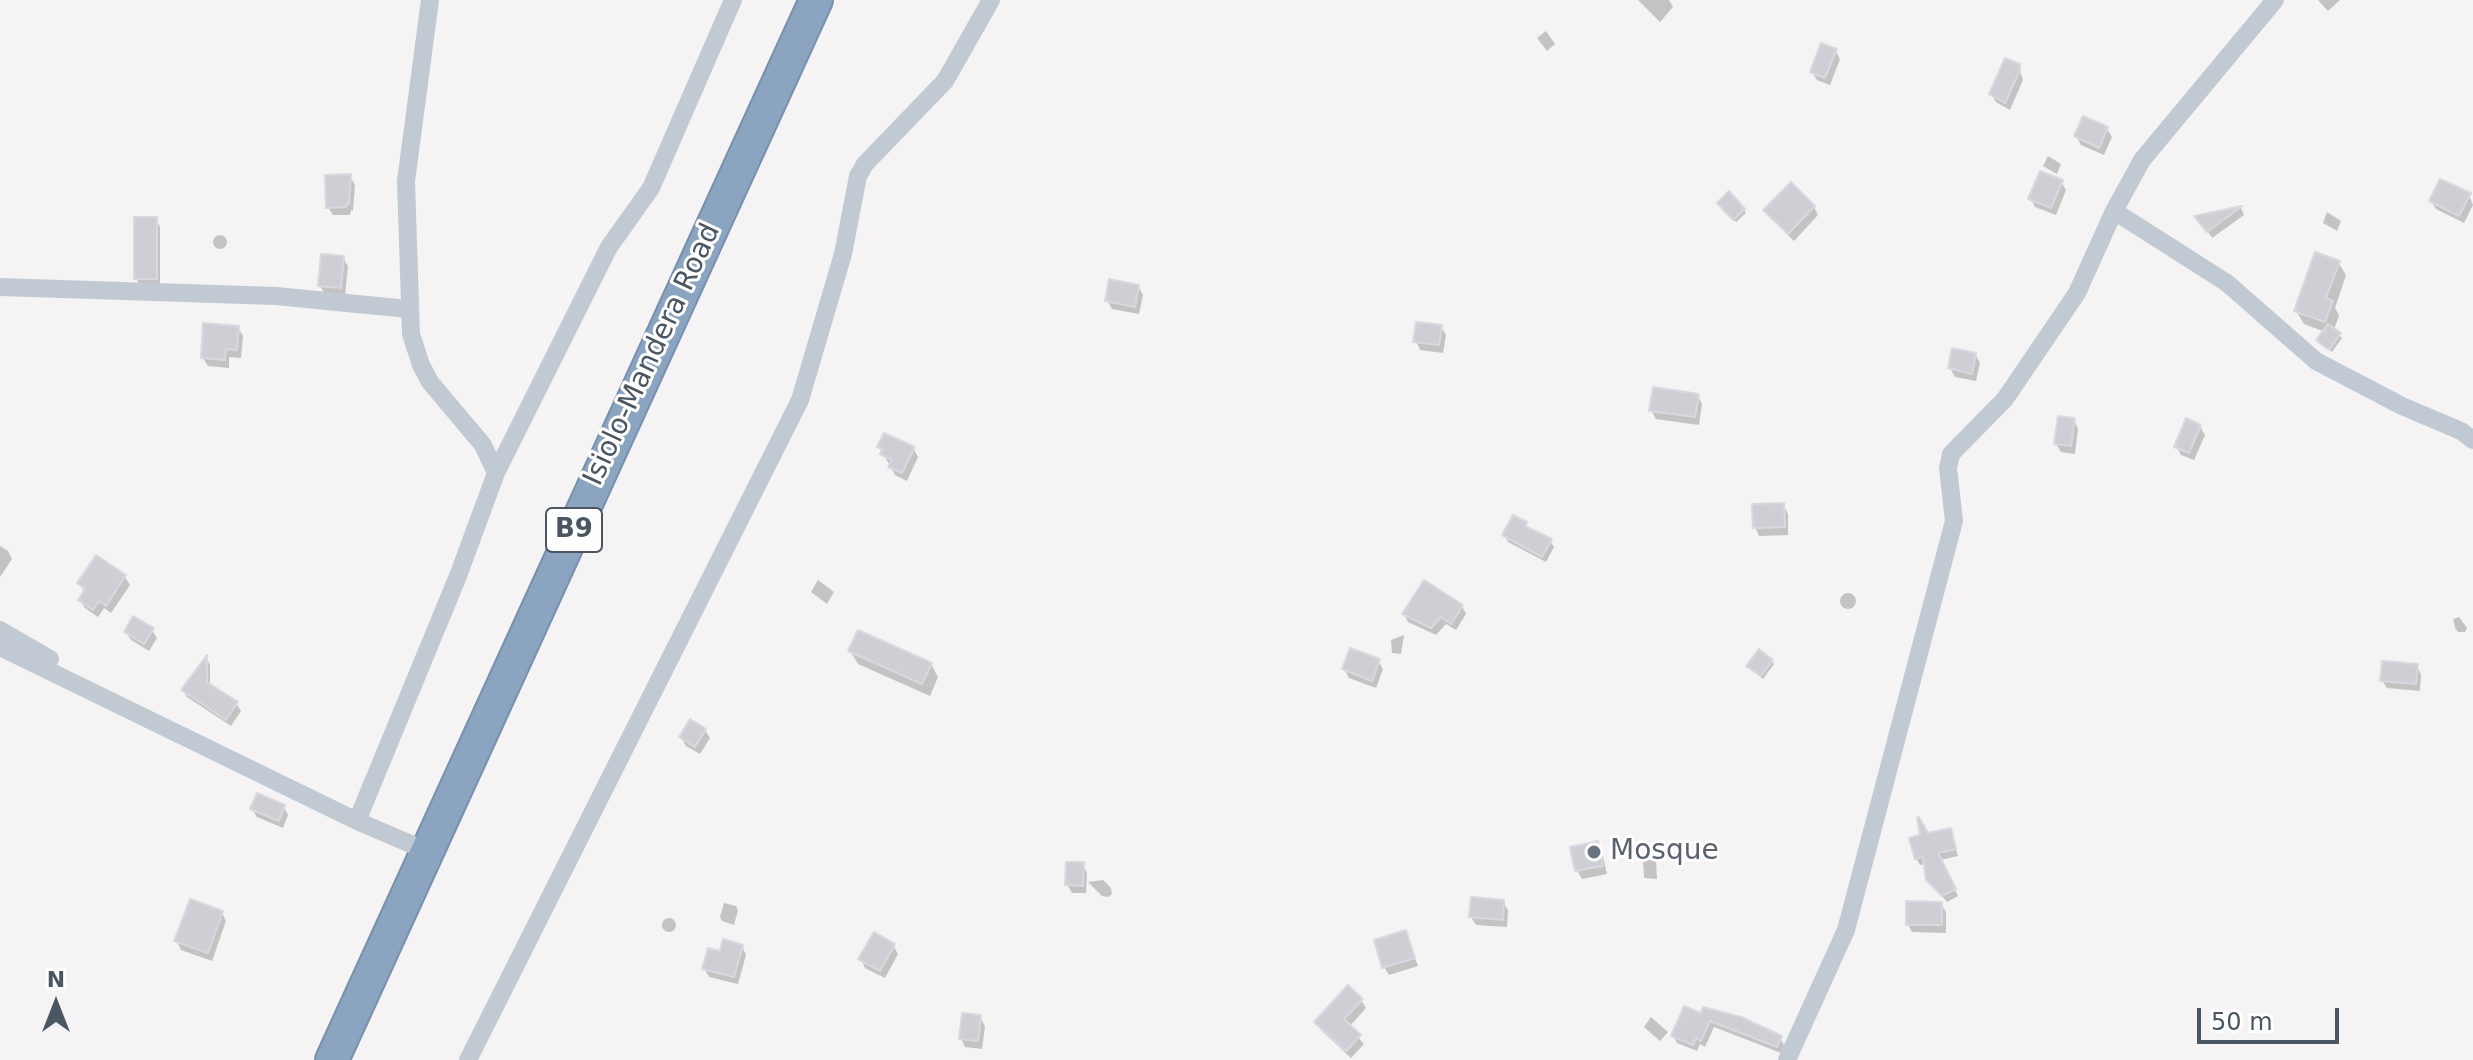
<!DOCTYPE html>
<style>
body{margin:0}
#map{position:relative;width:2473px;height:1060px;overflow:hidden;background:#f5f3f3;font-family:"DejaVu Sans",sans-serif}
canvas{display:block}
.north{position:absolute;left:16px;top:964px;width:80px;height:80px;-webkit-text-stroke:6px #fff;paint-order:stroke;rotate:0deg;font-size:22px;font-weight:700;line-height:32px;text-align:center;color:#4a5661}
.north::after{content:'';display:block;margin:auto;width:28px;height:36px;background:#4a5661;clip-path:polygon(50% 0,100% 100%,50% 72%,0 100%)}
.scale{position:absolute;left:2197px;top:1008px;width:142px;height:36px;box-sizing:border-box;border:4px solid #4a5661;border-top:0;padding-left:10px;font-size:24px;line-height:28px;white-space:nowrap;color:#4a5661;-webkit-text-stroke:6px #fff;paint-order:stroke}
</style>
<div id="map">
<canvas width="2473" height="1060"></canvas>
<div class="north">N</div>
<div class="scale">50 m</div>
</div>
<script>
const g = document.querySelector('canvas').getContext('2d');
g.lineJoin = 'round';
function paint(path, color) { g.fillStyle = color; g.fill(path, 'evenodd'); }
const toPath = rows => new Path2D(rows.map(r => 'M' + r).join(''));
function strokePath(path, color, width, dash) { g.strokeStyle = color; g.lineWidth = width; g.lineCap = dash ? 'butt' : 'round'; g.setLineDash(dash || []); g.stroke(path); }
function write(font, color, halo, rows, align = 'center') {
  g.font = font + ' "DejaVu Sans",sans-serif'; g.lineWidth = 6; g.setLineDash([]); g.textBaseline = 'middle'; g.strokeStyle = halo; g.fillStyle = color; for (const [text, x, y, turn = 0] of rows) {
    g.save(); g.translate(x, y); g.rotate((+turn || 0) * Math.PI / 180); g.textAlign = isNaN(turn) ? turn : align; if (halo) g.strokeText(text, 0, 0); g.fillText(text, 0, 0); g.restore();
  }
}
paint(toPath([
 [1638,0,1669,0,1673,7,1660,22],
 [2318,0,2340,0,2328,11],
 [1546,31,1555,44,1547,51,1537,38],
 [1835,50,1840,59,1830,85,1817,80,1812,72],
 [2018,66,2023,80,2010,110,1996,102,1991,94],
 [2107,129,2112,137,2104,155,2081,145,2076,136],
 [2048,156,2061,164,2057,174,2043,166],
 [350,176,355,185,353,211,351,210,350,215,333,215,328,207],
 [2061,182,2066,190,2056,215,2035,207,2031,199],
 [2469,195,2473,205,2464,223,2436,209,2431,201],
 [1721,207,1744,210,1746,213,1736,222],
 [1814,207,1818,215,1794,241,1771,218,1766,210],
 [2241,208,2244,215,2212,238,2198,217],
 [2327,212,2341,221,2337,231,2323,223],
 [156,219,160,227,160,287,141,287,136,278],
 '213 242a7 7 0 1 1 14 0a7 7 0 1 1-14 0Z',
 [343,258,348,266,345,296,325,294,320,286],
 [2338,262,2346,275,2335,308,2339,315,2334,330,2342,338,2332,352,2321,343,2325,332,2304,324,2296,311],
 [1138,286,1143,295,1139,314,1112,309,1107,300],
 [238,327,243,336,241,358,229,357,229,368,208,366,203,358],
 [1441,327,1446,335,1443,353,1420,350,1416,341],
 [1975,354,1980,363,1976,381,1955,377,1950,368],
 [1698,396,1702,404,1699,425,1656,419,1651,410],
 [2074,420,2078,429,2075,454,2061,452,2056,444],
 [2200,426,2205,435,2194,460,2181,455,2176,446],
 [879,446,913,448,918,457,907,481,895,475],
 [1783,505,1788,514,1788,535,1759,536,1755,527],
 [1526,524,1529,530,1550,541,1554,547,1546,562,1508,542,1504,535],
 [0,546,8,551,12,559,0,577],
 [96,558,125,577,130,585,111,613,104,608,98,617,85,608,80,600,85,593,79,583],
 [818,580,834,592,827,604,811,592],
 '1840 601a8 8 0 1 1 16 0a8 8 0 1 1-16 0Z',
 [1462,606,1466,614,1456,630,1446,624,1436,635,1408,622,1404,614],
 [2459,617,2467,628,2465,632,2458,632,2455,628,2453,619],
 [152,630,157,638,149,651,131,640,126,632],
 [1404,635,1401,654,1392,653,1391,640],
 [850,651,931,664,938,677,930,696,858,664],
 [207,659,210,665,210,686,236,703,241,711,231,726,187,697,183,690],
 [1378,661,1383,669,1376,688,1349,678,1344,669],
 [1772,661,1774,664,1763,679,1748,666],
 [2417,666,2421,675,2420,691,2387,688,2382,680],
 [705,730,710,738,700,754,686,746,681,737],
 [284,807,288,815,283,828,257,817,252,809],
 [1950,830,1958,856,1940,860,1958,896,1947,902,1928,879,1926,864,1920,865,1916,858,1927,836],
 [1597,843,1602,852,1607,874,1582,879,1577,870],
 [1643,860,1656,860,1657,879,1644,878],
 [1082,864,1087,873,1086,893,1072,893,1067,884],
 [1103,880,1111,888,1112,894,1108,897,1102,896,1088,882],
 [1503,902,1508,910,1507,927,1476,925,1471,917],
 [724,903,736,906,738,910,734,925,722,921,720,917],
 [1941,904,1946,912,1946,933,1912,932,1908,924],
 [222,913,226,921,212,961,181,950,177,941],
 '662 925a7 7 0 1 1 14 0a7 7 0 1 1-14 0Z',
 [1405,932,1418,966,1389,975,1384,967],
 [893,945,898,954,885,978,865,968,861,959],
 [742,946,746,955,738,984,709,977,704,968,721,953],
 [1361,1000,1366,1008,1349,1027,1364,1044,1351,1058,1321,1030,1316,1022],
 [1685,1008,1780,1038,1784,1045,1781,1053,1714,1027,1705,1047,1700,1044,1697,1051,1677,1043,1673,1035],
 [980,1017,985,1026,982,1049,965,1047,961,1038],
 [1651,1017,1668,1032,1660,1041,1644,1027]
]), '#0003');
const building = toPath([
 [1821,43,1837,49,1825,78,1810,72,1821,43],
 [2005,58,2020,64,2020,70,2005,103,1989,94,2005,58],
 [2083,116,2108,127,2099,148,2074,136,2083,116],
 [2040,171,2063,180,2051,208,2028,199,2040,171],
 [351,174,349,204,347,203,346,207,326,208,325,175,351,174],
 [2440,179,2471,193,2459,216,2429,201,2440,179],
 [1791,182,1815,206,1788,234,1763,210,1791,182],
 [1729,191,1745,209,1733,220,1717,203,1729,191],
 [2242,206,2207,232,2194,216,2242,206],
 [134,217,157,217,157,279,134,279,134,217],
 [2315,252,2340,261,2326,298,2333,301,2325,322,2294,311,2315,252],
 [321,254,344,256,341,288,318,286,321,254],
 [1109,279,1139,285,1135,307,1105,301,1109,279],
 [1416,322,1442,325,1439,345,1413,342,1416,322],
 [203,323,239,326,237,350,226,349,225,360,201,358,203,323],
 [2328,324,2341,333,2329,350,2316,340,2328,324],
 [1952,348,1976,353,1972,374,1948,368,1952,348],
 [1653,387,1699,394,1695,417,1649,411,1653,387],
 [2058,416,2075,418,2071,446,2054,444,2058,416],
 [2186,418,2201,425,2189,453,2174,447,2186,418],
 [884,433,915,447,902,473,888,467,892,460,880,454,882,449,877,447,884,433],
 [1784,503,1785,527,1753,528,1752,504,1784,503],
 [1513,515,1527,522,1525,526,1552,539,1542,557,1502,535,1513,515],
 [96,555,126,575,106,606,99,601,93,610,78,600,85,589,77,583,96,555],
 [1424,580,1463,605,1451,624,1441,617,1431,628,1402,614,1424,580],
 [133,616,154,628,144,644,124,632,133,616],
 [858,630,932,663,922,684,848,651,858,630],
 [1350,648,1380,659,1372,681,1342,669,1350,648],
 [1759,649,1773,660,1761,676,1746,666,1759,649],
 [207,655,207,682,238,702,226,720,181,690,207,655],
 [2382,661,2418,664,2416,684,2380,681,2382,661],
 [690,719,706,729,695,747,679,737,690,719],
 [257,793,285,805,279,821,250,809,257,793],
 [1919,817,1928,833,1951,828,1956,849,1938,853,1956,889,1942,896,1926,880,1923,857,1915,859,1909,838,1920,835,1917,818,1919,817],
 [1598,841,1603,866,1575,871,1570,847,1598,841],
 [1066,862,1084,862,1083,886,1065,885,1066,862],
 [1471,897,1504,900,1503,920,1469,917,1471,897],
 [190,899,223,911,208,953,174,941,190,899],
 [1906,901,1942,902,1942,925,1906,925,1906,901],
 [1406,930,1415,958,1382,968,1374,940,1406,930],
 [874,932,895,944,880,971,858,959,874,932],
 [723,939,743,945,734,977,702,969,708,948,720,951,723,939],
 [1348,985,1363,999,1344,1019,1361,1035,1346,1051,1314,1022,1348,985],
 [1684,1006,1701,1013,1703,1007,1741,1017,1782,1036,1777,1047,1710,1021,1701,1041,1696,1038,1693,1045,1671,1036,1684,1006],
 [962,1013,981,1015,978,1041,959,1039,962,1013]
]);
paint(building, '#cdcfd5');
strokePath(building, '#d7d9de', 2);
const highway = toPath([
 [332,1060,816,0]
]);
strokePath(highway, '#7690ad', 36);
strokePath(toPath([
 [430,0,406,181,411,334,421,365,430,382,483,445,496,473],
 [2114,211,2227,283,2316,361,2402,406,2461,431,2473,440],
 [0,287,276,296,408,309],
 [0,630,50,659],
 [0,647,357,821,427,851],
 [357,821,458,576,496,473,609,247,651,188,733,0],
 [468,1060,800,400,843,254,858,176,865,164,945,81,991,0],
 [1787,1060,1846,930,1954,521,1948,468,1951,454,2005,399,2077,293,2114,211,2142,160,2275,0]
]), '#c1cad2', 18);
strokePath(highway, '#8ba5c1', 32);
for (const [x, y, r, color] of [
 [1594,852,8,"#6b7280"]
]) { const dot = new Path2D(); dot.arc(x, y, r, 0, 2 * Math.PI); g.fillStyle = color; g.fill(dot); strokePath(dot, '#fff', 3); }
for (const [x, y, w] of [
 [574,530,56]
]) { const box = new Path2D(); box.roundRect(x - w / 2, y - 22, w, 44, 6); g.fillStyle = '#fff'; g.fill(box); strokePath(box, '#4a5661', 2); }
write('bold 26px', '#4a5661', null, [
 ["B9",574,530]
]);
write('28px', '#4a5661', '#fff', [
 ["Isiolo-Mandera Road",653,355,-65]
]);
write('28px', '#5b616d', '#fff', [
 ["Mosque",1610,852]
], 'left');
</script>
